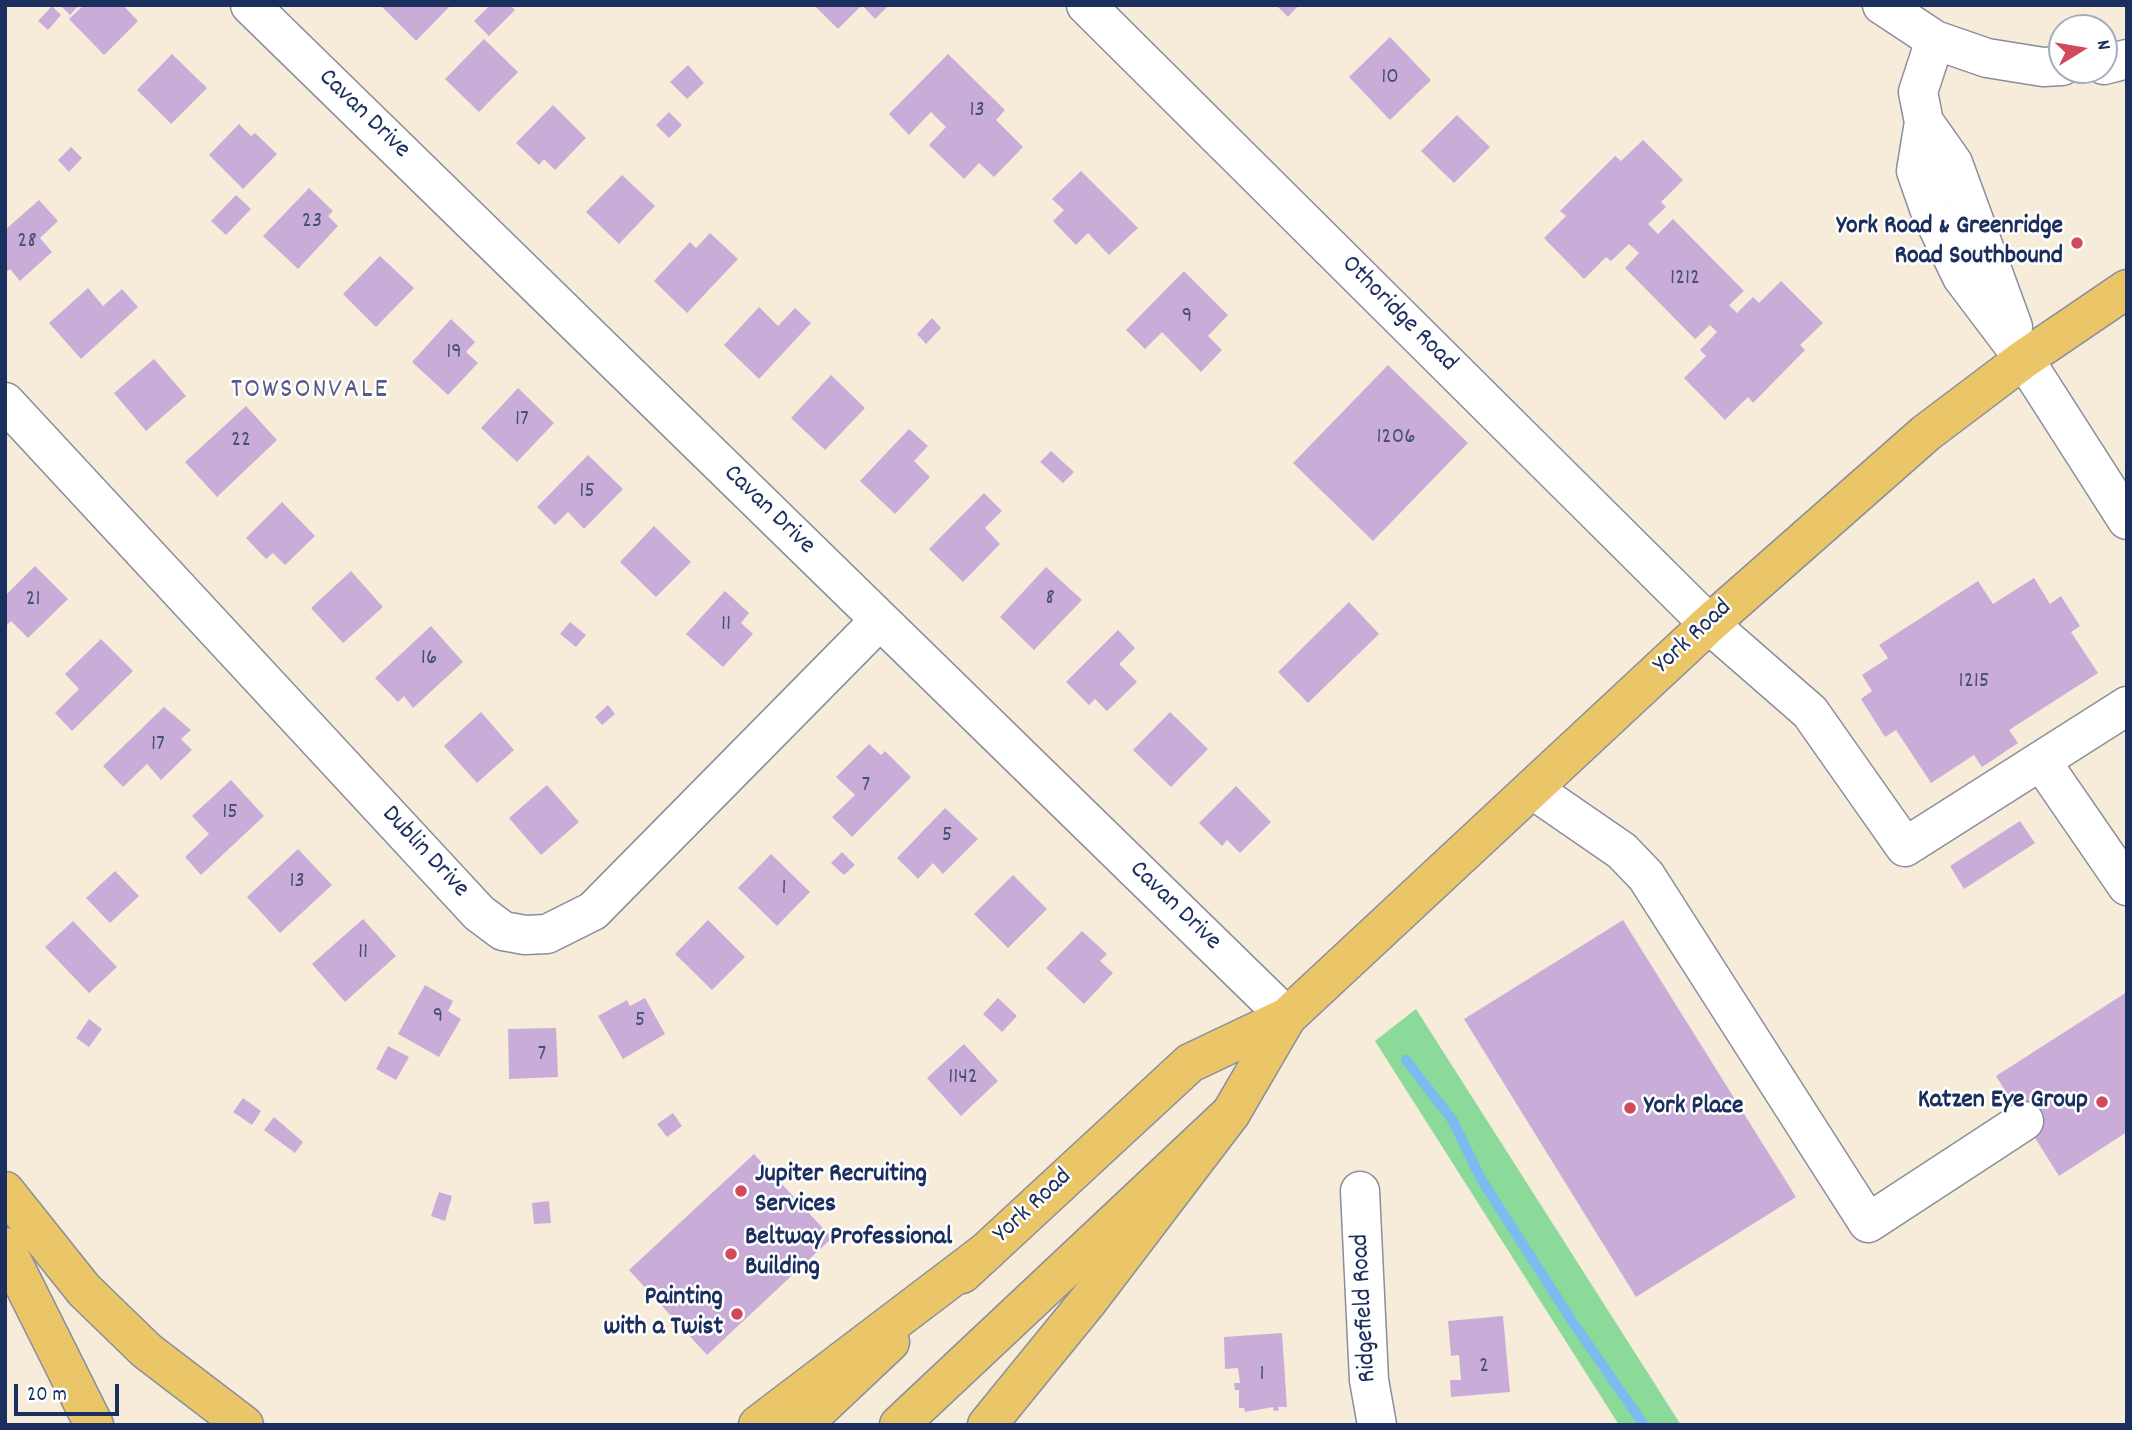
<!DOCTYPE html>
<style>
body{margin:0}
#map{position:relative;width:2132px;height:1430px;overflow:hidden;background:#f7ecda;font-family:Dekko,sans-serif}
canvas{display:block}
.frame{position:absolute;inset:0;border:7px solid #1b2f5e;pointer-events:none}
.north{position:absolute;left:2048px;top:14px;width:70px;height:70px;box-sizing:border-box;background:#fff;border:2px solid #a4acbf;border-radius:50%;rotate:79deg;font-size:19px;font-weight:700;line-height:28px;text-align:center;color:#1b2f5e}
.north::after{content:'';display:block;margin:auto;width:24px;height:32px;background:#d1495b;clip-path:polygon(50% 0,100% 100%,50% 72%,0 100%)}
.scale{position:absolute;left:14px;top:1384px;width:105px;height:32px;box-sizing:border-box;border:4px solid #1b2f5e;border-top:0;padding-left:9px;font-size:21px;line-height:24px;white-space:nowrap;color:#1b2f5e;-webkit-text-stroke:5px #fff;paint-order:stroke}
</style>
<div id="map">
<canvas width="2132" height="1430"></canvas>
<div class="frame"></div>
<div class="north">N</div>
<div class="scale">20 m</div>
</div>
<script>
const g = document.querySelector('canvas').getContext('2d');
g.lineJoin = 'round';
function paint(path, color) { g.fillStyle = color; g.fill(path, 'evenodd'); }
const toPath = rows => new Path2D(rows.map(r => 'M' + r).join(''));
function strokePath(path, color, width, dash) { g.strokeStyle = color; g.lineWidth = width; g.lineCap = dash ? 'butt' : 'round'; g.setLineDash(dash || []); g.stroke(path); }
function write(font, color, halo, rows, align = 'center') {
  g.font = font + ' Dekko,sans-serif'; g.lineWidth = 5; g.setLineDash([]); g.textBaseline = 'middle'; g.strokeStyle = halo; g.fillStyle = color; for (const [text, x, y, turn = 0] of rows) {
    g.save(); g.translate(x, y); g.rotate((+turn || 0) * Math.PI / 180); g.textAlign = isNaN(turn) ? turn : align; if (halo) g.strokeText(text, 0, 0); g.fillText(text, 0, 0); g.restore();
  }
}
paint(toPath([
 [1416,1009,1681,1425,1619,1425,1375,1041]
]), '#8bda99');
strokePath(toPath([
 [1406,1060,1453,1121,1481,1179,1572,1321,1644,1425]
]), '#7bbbef', 10);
paint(toPath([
 [60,5,79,5,70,15],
 [84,5,123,5,138,21,104,55,69,19],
 [384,5,451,5,416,41,382,7],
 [490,5,510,5,515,10,489,36,474,21],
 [814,5,862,5,838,29],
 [862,5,889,5,875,19],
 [1276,5,1299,5,1288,17],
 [52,6,61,15,48,30,38,21],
 [1390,37,1431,80,1390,120,1349,77],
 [484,39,518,72,479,112,445,79],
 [172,54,207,88,171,124,137,90],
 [948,54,1005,110,996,120,1023,147,994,177,979,163,964,179,929,145,946,127,931,112,909,135,889,114],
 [688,65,704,83,687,99,670,82],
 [553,105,586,138,555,170,544,159,539,165,516,143],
 [669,112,682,125,669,138,656,125],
 [1457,115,1490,147,1454,183,1421,151],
 [239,124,251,136,255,133,277,154,243,189,209,155],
 [1643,140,1683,180,1661,202,1666,207,1648,224,1658,234,1673,219,1744,291,1729,305,1737,313,1753,297,1759,303,1781,281,1823,323,1800,345,1805,350,1753,403,1748,397,1725,420,1684,378,1706,356,1700,350,1717,332,1710,325,1695,339,1625,268,1639,253,1629,244,1611,261,1606,257,1584,279,1544,238,1566,216,1560,211,1615,156,1621,161],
 [71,147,82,158,69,172,58,160],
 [1081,171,1138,228,1109,255,1088,233,1076,245,1053,221,1064,210,1052,199],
 [622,175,655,206,619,244,586,212],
 [309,188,333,211,328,216,338,226,298,269,263,236],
 [236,195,251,209,226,235,211,221],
 [39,200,58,221,40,238,52,252,20,281,10,269,5,273,5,230],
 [710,233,738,259,687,313,654,281,690,242,696,248],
 [380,256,414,288,376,327,343,294],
 [1184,271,1228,315,1208,336,1222,350,1201,372,1162,332,1145,349,1126,330],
 [88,288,103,306,122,289,138,307,81,359,49,323],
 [759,307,778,326,795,308,811,323,759,379,724,345],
 [932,318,941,328,926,344,917,334],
 [451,319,475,342,466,352,478,363,448,395,412,362],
 [154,359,186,396,146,431,114,393],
 [1388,365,1468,443,1373,541,1293,463],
 [831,375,865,408,825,450,791,418],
 [518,388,554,423,517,462,481,428],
 [246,406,277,440,217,497,185,462],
 [909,429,928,446,914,461,930,477,895,514,860,481],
 [1051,451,1074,472,1063,483,1040,462],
 [588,455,623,489,584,529,568,512,555,525,537,507],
 [984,493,1002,511,985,528,1000,544,963,582,929,549],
 [282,502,315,536,285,565,273,553,266,559,246,538],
 [654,526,691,562,656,597,620,562],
 [35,566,68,599,28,638,11,621,5,627,5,596],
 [1046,567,1082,600,1034,650,1000,617],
 [351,571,383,607,343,643,311,608],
 [2034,578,2050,604,2061,596,2080,626,2071,632,2098,673,2009,730,2018,743,1982,767,1974,755,1931,783,1896,730,1885,737,1861,699,1872,691,1862,675,1888,658,1879,645,1978,581,1993,604],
 [725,591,749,613,741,623,753,634,723,667,686,634],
 [1349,602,1379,634,1308,703,1278,672],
 [570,622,586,635,576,647,560,634],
 [431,626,463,662,413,708,404,696,398,702,375,678],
 [1118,630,1135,648,1119,664,1137,682,1107,711,1095,699,1089,705,1066,682],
 [101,639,133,671,72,731,55,713,79,689,65,674],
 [608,705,615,714,602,725,595,717],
 [164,707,191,730,181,739,192,750,161,780,147,764,123,787,103,766],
 [481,712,514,750,477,783,444,746],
 [1170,712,1208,749,1171,787,1133,750],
 [869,744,881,755,885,751,911,777,852,837,832,817,855,795,836,777],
 [231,780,264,816,201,875,185,857,209,834,192,816],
 [547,785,579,822,541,855,509,818],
 [1236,786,1271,822,1240,853,1227,840,1222,846,1199,823],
 [945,808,978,839,943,874,933,863,918,879,897,858],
 [2020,821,2035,843,1964,889,1950,866],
 [298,849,332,885,280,933,247,897],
 [842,852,855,865,844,875,831,863],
 [771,854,810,892,777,926,738,888],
 [115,871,139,896,110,923,86,898],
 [1013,875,1047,909,1008,948,974,914],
 [363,919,396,956,345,1002,312,964],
 [708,920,745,957,712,990,675,954],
 [1623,920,1796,1197,1636,1297,1464,1019],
 [73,921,117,967,89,993,45,947],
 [1082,931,1107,954,1100,961,1113,973,1084,1004,1046,968],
 [425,985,453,1001,448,1011,461,1019,439,1057,398,1034],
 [2127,992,2127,1132,2059,1176,1996,1076],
 [645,998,665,1034,623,1059,598,1016,627,1000,630,1006],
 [998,998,1017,1016,1002,1032,983,1014],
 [89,1019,102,1029,89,1047,76,1038],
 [556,1028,558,1077,509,1079,508,1029],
 [964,1044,998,1081,961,1116,927,1078],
 [388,1046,409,1057,396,1080,376,1069],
 [243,1098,261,1111,252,1125,233,1112],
 [673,1113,682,1126,667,1137,657,1124],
 [274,1117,303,1142,295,1153,264,1130],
 [754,1154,832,1238,707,1355,629,1270],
 [439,1192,452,1196,445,1221,431,1216],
 [549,1201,551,1223,534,1224,532,1203],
 [1503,1316,1510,1392,1451,1397,1450,1380,1461,1380,1459,1355,1451,1356,1448,1321],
 [1282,1333,1287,1407,1278,1407,1279,1410,1274,1411,1273,1407,1245,1412,1244,1408,1239,1408,1239,1390,1235,1390,1234,1383,1240,1383,1238,1368,1225,1369,1224,1337]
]), '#c9add8');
const minor = toPath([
 [250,5,1287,1017],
 [1086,5,1709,624,1810,712,1905,847,2127,706],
 [1882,5,1935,40,1987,58,2043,67,2062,66],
 [1935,40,1918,92,1924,122,1916,171,1930,211,1962,277,2024,359,2127,520],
 [2104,65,2127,59],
 [1924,122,1953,163,2013,327],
 [5,402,479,913,503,931,525,935,547,934,593,911,880,620],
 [2041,761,2127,886],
 [1532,789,1622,851,1646,876,1868,1223,2024,1121],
 [1360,1191,1369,1380,1377,1425]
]);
const major = toPath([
 [962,1274,1190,1063,1287,1017],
 [802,1425,890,1342],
 [899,1425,1231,1113,1287,1017,1709,624,1926,433,2024,359,2127,289]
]);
const highway = toPath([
 [5,1191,84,1290,147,1351,244,1425],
 [5,1247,94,1425],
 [758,1425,987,1251],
 [987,1425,1088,1301,1231,1113]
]);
strokePath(minor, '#898e9c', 41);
strokePath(major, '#898e9c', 41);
strokePath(highway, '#898e9c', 41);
strokePath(minor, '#fff', 38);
strokePath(major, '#eac669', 38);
strokePath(highway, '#eac669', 38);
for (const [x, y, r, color] of [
 [2077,243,7,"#d1495b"],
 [2102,1102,7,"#d1495b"],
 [1630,1108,7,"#d1495b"],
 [741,1191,7,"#d1495b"],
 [731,1254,7,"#d1495b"],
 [737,1314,7,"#d1495b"]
]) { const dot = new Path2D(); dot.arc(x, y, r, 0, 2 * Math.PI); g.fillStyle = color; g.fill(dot); strokePath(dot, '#fff', 2.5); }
write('23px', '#464e7c', null, [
 ["10",1390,79],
 ["13",977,112],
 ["23",312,223],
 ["28",27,243],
 ["1212",1685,280],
 ["9",1187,318],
 ["19",454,354],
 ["17",522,421],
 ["1206",1396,439],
 ["22",241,442],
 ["15",587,493],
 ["8",1050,600],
 ["21",33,601],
 ["11",726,626],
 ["16",429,660],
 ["1215",1974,683],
 ["17",158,746],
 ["7",866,787],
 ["15",230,814],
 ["5",947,837],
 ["13",297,883],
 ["1",784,890],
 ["11",363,954],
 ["9",438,1018],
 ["5",640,1022],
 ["7",542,1056],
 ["1142",963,1079],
 ["2",1484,1368],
 ["1",1262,1376]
]);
write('26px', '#1b2f5e', '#fff', [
 ["Cavan Drive",363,115,44],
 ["Othoridge Road",1398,315,45],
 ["Cavan Drive",768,511,44],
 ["York Road",1694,638,-43],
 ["Dublin Drive",424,853,47],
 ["Cavan Drive",1174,907,44],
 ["York Road",1034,1207,-43],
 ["Ridgefield Road",1366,1308,-93]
]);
write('bold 26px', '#1b2f5e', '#fff', [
 ["York Road & Greenridge",2063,228],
 ["Road Southbound",2063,258],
 ["Katzen Eye Group",2088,1102],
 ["York Place",1644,1108,"left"],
 ["Jupiter Recruiting",755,1176,"left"],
 ["Services",755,1206,"left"],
 ["Beltway Professional",745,1239,"left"],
 ["Building",745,1269,"left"],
 ["Painting",723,1299],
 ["with a Twist",723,1329]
], 'right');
g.letterSpacing = '2px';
write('28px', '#585b89', '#fff', [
 ["TOWSONVALE",310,392]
]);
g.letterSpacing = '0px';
</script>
